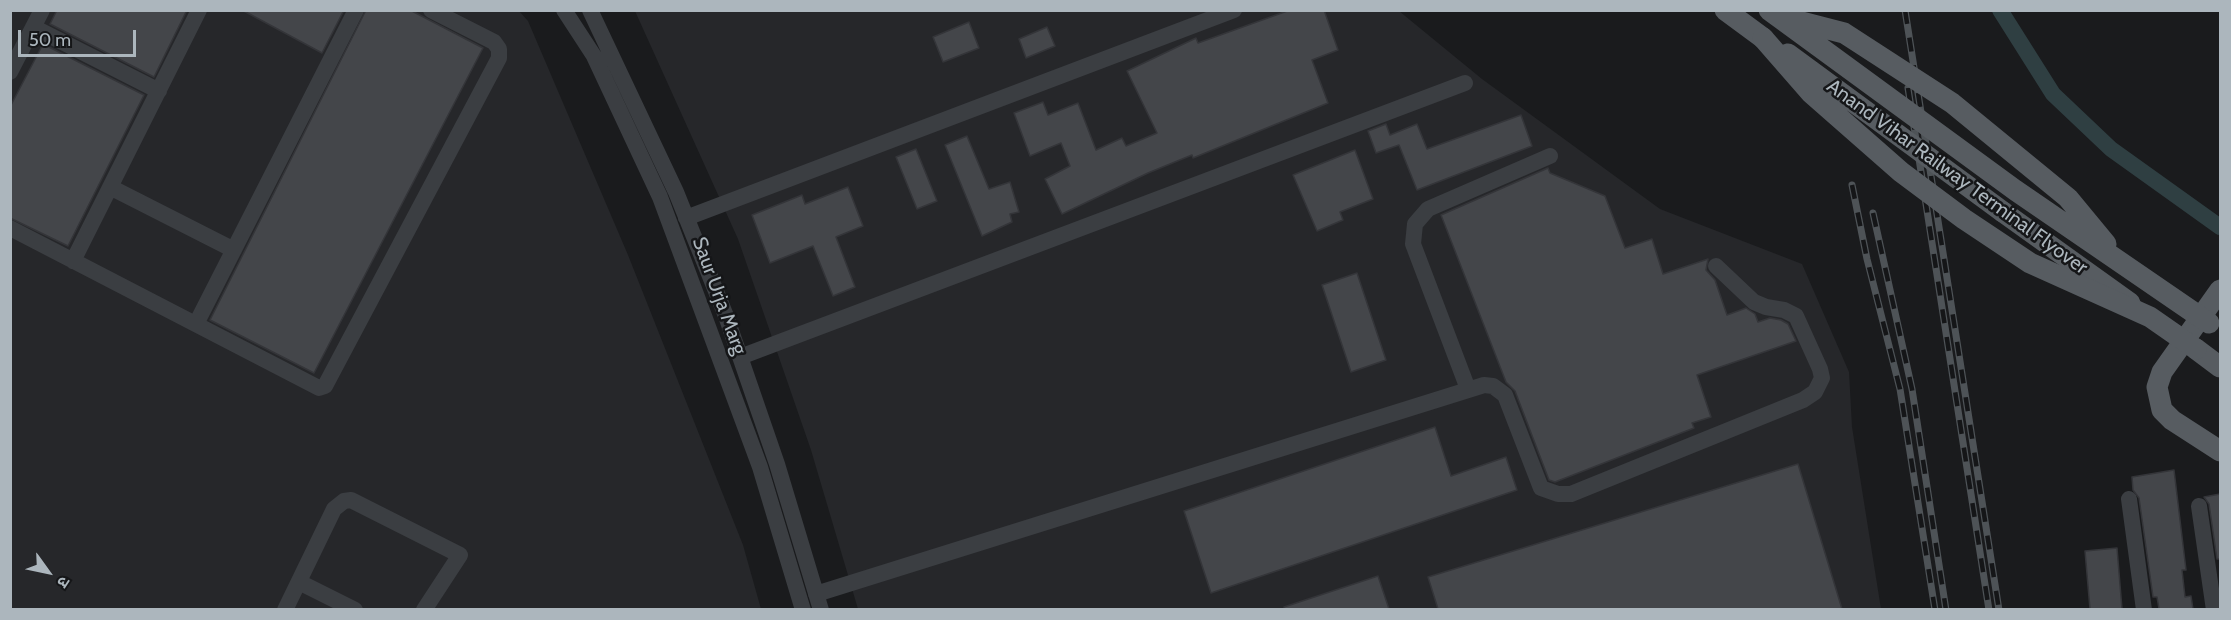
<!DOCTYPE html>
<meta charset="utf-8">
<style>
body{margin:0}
#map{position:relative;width:2231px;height:620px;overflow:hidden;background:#1a1b1d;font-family:Cabin,"Noto Sans Devanagari",sans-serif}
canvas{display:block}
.frame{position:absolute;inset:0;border:12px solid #acb6bd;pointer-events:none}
.north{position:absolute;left:18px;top:542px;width:60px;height:60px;-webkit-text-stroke:4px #151618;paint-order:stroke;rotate:123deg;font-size:16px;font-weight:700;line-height:24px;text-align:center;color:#acb6bd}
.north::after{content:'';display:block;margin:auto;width:21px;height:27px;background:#acb6bd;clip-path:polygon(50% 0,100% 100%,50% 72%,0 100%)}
.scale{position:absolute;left:18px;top:30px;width:118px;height:27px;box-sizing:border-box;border:3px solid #acb6bd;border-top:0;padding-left:8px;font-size:18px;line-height:21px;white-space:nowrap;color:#acb6bd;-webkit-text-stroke:4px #151618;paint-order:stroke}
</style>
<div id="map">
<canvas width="2231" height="620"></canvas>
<div class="frame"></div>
<div class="north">उ</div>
<div class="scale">50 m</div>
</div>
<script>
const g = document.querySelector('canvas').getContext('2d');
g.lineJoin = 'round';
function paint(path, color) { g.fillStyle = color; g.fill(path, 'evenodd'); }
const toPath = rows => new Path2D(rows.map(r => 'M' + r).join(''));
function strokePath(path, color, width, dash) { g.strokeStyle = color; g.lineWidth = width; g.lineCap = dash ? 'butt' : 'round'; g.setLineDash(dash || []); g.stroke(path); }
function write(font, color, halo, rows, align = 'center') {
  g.font = font + ' Cabin,sans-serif'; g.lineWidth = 5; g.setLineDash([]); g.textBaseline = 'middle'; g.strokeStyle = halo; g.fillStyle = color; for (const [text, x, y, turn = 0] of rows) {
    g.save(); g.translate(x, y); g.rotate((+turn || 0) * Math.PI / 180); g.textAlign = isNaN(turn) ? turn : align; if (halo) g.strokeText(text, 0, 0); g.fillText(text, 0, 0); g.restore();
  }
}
paint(toPath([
 [10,11,519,11,528,21,628,255,743,545,761,609,11,609],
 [635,11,1399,11,1482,79,1660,209,1802,264,1849,372,1852,427,1881,609,858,609,811,450,738,239]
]), '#26272a');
strokePath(toPath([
 [2000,10,2053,94,2111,149,2220,227]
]), '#2f3f42', 16);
const building = toPath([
 [57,10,187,10,154,77,50,24,57,10],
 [242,10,344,10,322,53,242,10],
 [366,10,410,10,483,48,314,373,210,320,366,10],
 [1290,10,1324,10,1338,50,1312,60,1328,103,1193,158,1192,155,1148,173,1062,214,1045,179,1070,166,1061,143,1030,156,1014,113,1043,102,1048,115,1078,103,1096,150,1122,138,1126,146,1157,133,1127,71,1196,38,1198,43,1290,10],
 [969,22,979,48,943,62,933,37,969,22],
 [1047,27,1055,46,1026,58,1019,39,1047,27],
 [43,44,144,95,68,246,10,218,10,107,43,44],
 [1521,115,1532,146,1417,190,1399,145,1376,153,1368,131,1386,124,1390,135,1417,124,1427,149,1521,115],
 [967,136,989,189,1010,182,1019,212,1010,214,1012,222,982,236,945,145,967,136],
 [916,149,937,201,917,209,896,157,916,149],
 [1355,150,1373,199,1340,212,1343,220,1317,231,1293,175,1355,150],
 [1548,168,1550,173,1605,196,1625,248,1652,239,1663,274,1708,259,1706,270,1715,280,1727,315,1746,308,1755,314,1758,322,1770,318,1781,320,1788,324,1796,341,1697,375,1711,417,1692,423,1694,428,1555,482,1549,480,1515,391,1506,382,1441,215,1548,168],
 [848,187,863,226,836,237,855,287,833,296,813,246,770,263,752,215,802,195,805,204,848,187],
 [1357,273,1386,360,1351,372,1322,285,1357,273],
 [1435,427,1451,476,1506,457,1517,490,1211,593,1184,511,1435,427],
 [1798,464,1842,609,1438,609,1428,577,1798,464],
 [2174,470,2186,570,2182,570,2185,597,2191,596,2193,609,2159,609,2157,597,2153,597,2139,498,2133,490,2132,477,2174,470],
 [2220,494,2220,559,2217,559,2209,504,2204,497,2220,494],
 [2117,548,2122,609,2090,609,2085,551,2117,548],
 [1378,576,1389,609,1284,609,1284,607,1378,576]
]);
paint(building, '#44464a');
strokePath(building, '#343539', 1.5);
strokePath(toPath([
 [564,10,594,56,660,197,760,467,803,610],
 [590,10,676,192,726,316,777,464,821,610],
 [33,27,159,91],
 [10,72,42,10],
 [110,187,234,250],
 [686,218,1234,10],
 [10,228,319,388,325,386,499,58,499,49,494,42,431,10],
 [73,261,199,10],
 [196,324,356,10],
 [740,357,1465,83],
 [1468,389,1413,244,1415,224,1428,209,1550,156],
 [2129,499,2144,610],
 [2199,506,2214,610],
 [299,582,355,610],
 [816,594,1484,385,1493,386,1505,395,1541,488,1558,494,1571,494,1803,400,1815,392,1822,378,1820,369,1796,316,1784,310,1766,307,1754,302,1716,266],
 [285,610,334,509,344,501,351,500,460,555,424,610]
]), '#3b3e42', 16);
strokePath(toPath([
 [1725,10,1763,38],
 [2003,212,2130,303],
 [2220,290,2162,372,2157,387,2162,410,2172,420,2220,451],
 [2196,349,2220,367]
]), '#575c61', 21);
const rail = toPath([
 [1905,10,1999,610],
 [1908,88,1989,610],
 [1852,185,1867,259,1900,389,1935,610],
 [1873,213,1912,389,1946,610]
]);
strokePath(rail, '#4e5357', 7);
strokePath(rail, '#151618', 4.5, [14]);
strokePath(toPath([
 [1769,10,2015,190,2209,323],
 [1786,18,1844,33,1952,103,2068,198,2106,244],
 [1763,38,1811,93,1901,172,1964,219,2030,263,2150,317,2196,349],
 [1788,54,2003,212]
]), '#575c61', 21);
write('20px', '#acb6bd', '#151618', [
 ["Anand Vihar Railway Terminal Flyover",1957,177,36],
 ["Saur Urja Marg",719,296,70]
]);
</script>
